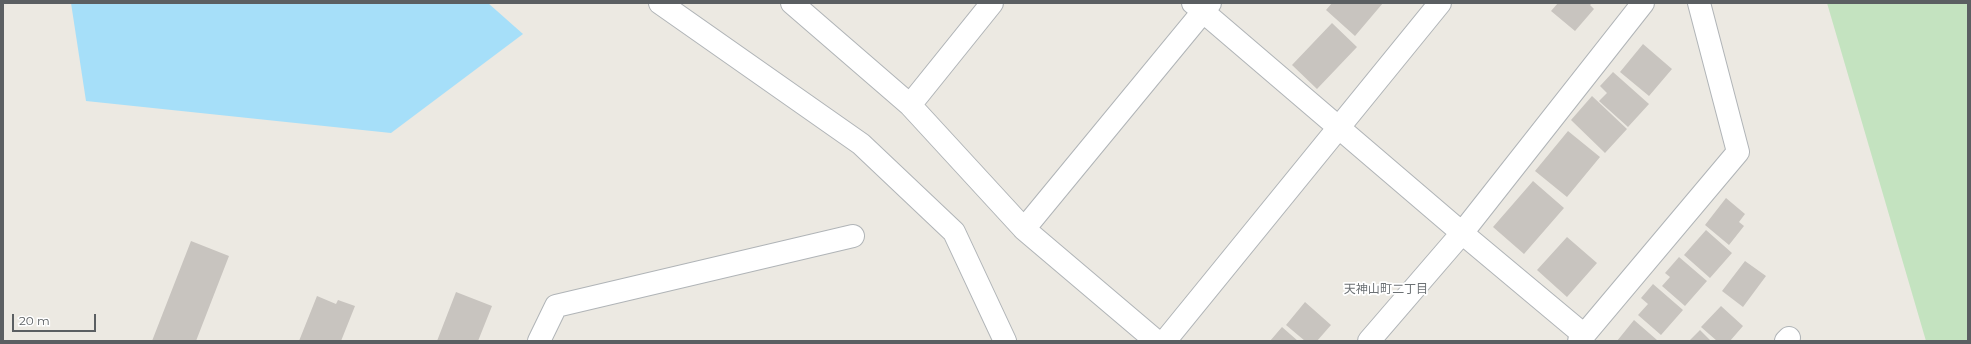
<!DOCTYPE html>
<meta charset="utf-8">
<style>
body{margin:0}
#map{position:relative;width:1971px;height:344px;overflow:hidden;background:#ece9e2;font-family:Montserrat,sans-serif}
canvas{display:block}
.frame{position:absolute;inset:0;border:4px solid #5b5f62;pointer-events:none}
.scale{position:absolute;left:12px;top:314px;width:84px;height:18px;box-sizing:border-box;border:2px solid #5b5f62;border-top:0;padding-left:5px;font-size:12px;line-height:14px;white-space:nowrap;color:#5b5f62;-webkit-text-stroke:3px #fff;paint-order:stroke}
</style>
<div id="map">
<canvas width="1971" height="344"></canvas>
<div class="frame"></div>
<div class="scale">20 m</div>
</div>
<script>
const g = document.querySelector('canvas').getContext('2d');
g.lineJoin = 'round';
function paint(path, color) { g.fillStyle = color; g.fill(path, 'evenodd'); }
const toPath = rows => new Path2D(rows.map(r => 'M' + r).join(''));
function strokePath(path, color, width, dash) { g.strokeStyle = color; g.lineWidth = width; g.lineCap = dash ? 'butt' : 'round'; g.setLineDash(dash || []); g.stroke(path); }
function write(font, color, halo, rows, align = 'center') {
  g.font = font + ' Montserrat,"Noto Sans JP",sans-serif'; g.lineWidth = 3.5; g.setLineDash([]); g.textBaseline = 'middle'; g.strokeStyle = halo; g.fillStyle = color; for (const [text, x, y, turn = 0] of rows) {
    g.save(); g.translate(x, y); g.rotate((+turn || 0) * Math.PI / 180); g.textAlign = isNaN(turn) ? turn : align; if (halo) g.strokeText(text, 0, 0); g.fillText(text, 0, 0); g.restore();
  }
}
paint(toPath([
 [1827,3,1968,3,1968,341,1926,341]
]), '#c4e3c0');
paint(toPath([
 [71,3,488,3,523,34,391,133,86,101]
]), '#a6dff9');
paint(toPath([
 [1332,3,1383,3,1355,36,1326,10],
 [1558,3,1592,3,1590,5,1594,9,1575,31,1551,11],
 [1332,23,1357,47,1317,89,1292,65],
 [1643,44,1672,69,1649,96,1620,72],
 [1613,72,1649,104,1628,127,1599,101,1607,93,1600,86],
 [1592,96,1627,129,1605,153,1571,120],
 [1568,131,1600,157,1567,197,1535,171],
 [1533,181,1564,208,1524,254,1493,227],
 [1726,198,1745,214,1739,222,1744,226,1729,245,1705,225],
 [1706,230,1732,253,1710,278,1684,255],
 [1567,237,1597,263,1567,297,1537,270],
 [191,241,229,256,196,341,152,341],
 [1679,257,1707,281,1685,306,1662,286,1670,277,1665,273],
 [1745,261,1766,276,1743,307,1722,291],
 [1653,284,1683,310,1661,335,1638,315,1648,304,1641,298],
 [456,292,492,306,478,341,437,341],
 [317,296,336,304,338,300,355,306,341,341,299,341],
 [1305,302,1331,325,1317,341,1305,341,1286,325],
 [1721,306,1743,326,1730,341,1717,341,1701,327],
 [1634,320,1657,340,1656,341,1617,341],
 [1282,327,1298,341,1270,341],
 [1700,330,1711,341,1689,341]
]), '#c8c4bf');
const minor = toPath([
 [660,3,861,144,954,232,1005,341],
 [792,3,910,105,1024,229,1156,341],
 [1193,3,1462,233,1584,335],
 [910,105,992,3],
 [1024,229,1210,3],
 [539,341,556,306,853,236],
 [1165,341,1440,3],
 [1369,341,1462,233,1643,3],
 [1579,341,1738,152,1699,3],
 [1786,341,1789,338]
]);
strokePath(minor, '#b0b4b7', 24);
strokePath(minor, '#fff', 22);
write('12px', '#6c7174', '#fff', [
 ["天神山町二丁目",1386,289]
]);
</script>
